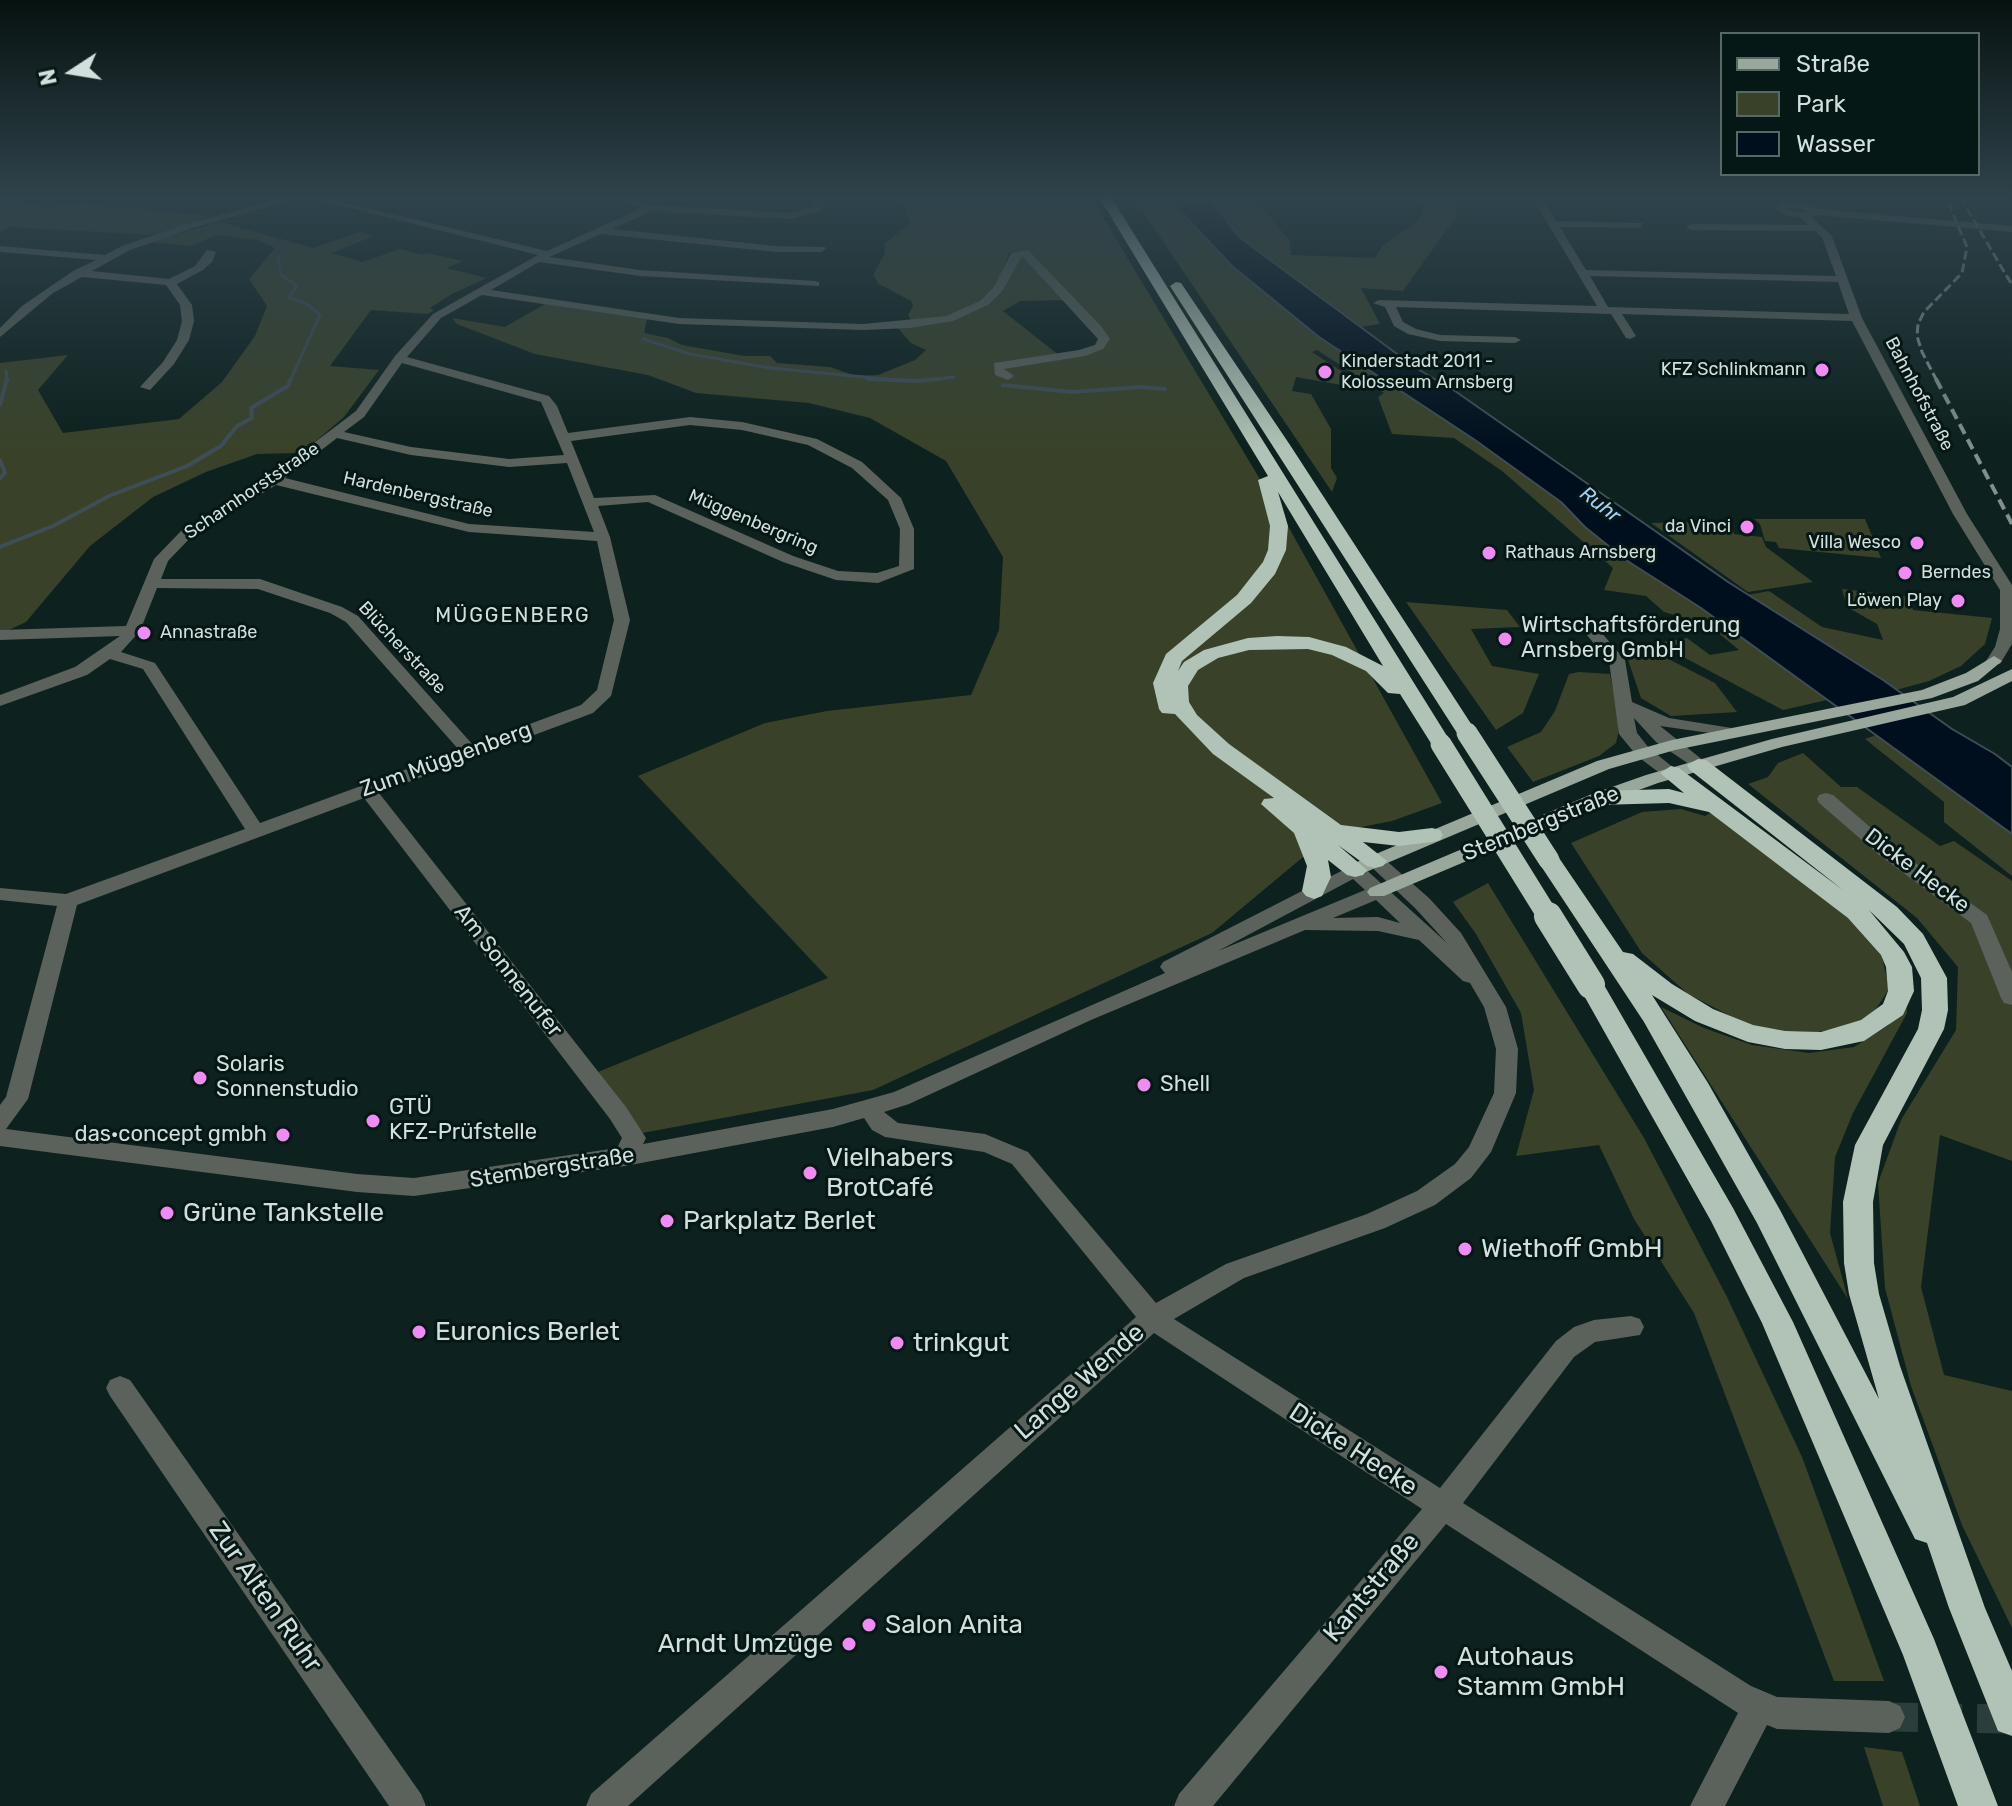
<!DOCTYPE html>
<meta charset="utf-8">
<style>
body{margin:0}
#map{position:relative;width:2012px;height:1806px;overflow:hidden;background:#0d211e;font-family:Rubik,sans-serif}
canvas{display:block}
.legend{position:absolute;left:1720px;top:32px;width:260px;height:144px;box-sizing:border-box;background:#051815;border:2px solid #576865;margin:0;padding:10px 14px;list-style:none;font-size:24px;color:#d3dfdd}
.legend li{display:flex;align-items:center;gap:16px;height:40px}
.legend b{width:40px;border:2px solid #576865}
.north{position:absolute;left:32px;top:32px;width:80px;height:80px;-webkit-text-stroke:6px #051815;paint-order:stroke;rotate:258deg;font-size:22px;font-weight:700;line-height:32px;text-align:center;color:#d3dfdd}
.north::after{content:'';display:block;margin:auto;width:28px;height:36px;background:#d3dfdd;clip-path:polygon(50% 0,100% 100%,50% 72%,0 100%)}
</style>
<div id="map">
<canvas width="2012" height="1806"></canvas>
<ul class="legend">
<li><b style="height:10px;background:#99a79c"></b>Straße</li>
<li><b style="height:22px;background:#394229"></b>Park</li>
<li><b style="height:22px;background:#000f1d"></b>Wasser</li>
</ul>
<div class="north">N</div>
</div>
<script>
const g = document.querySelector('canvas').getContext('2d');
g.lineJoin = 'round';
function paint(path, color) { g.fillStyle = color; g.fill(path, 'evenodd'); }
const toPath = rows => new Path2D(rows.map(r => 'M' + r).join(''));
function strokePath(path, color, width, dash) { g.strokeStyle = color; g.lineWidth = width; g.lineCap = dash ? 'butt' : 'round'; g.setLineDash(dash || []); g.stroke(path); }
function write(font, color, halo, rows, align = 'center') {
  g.font = font + ' Rubik,sans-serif'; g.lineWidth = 6; g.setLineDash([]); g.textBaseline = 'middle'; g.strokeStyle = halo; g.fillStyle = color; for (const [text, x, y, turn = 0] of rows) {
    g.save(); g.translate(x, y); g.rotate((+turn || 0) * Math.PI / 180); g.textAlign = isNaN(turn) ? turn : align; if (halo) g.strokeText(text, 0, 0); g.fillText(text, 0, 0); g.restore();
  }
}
paint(toPath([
 [894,197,1091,197,1288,526,1442,803,1392,821,1356,828,1303,857,1212,933,873,1090,637,1134,598,1072,828,978,638,776,765,723,827,711,971,695,999,630,1003,557,946,461,870,418,809,403,696,393,648,375,535,354,457,324,452,318,505,327,545,304,647,319,644,333,668,338,682,345,744,356,770,356,777,363,830,367,856,376,878,375,915,360,926,350,911,343,897,327,951,320,986,306,1009,279,1018,256,1023,253,1069,300,1020,301,1003,311,1060,356,1026,362,1088,352,1103,346,1105,334,1025,251,1009,253,998,284,985,299,958,315,912,322,908,315,913,306,911,301,879,284,873,275,885,253,884,244,910,224,905,208],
 [1133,197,1167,197,1176,209,1254,284,1561,502,1585,527,1626,560,1701,608,1827,700,1783,710,1657,643,1687,638,1710,655,1739,650,1716,631,1701,629,1689,619,1664,612,1646,596,1604,590,1613,568,1502,471,1454,438,1392,434,1378,397,1384,393,1317,350,1312,352,1370,390,1296,377,1292,391,1311,394,1331,429,1331,468,1337,478,1332,492],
 [1209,197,1253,197,1290,241,1291,255,1375,258,1382,246,1418,221,1425,204,1412,201,1414,197,1460,197,1455,218,1403,291,1361,288,1380,324,1360,327,1239,237],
 [0,200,45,206,84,203,210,216,152,235,9,227,0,232],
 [220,222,313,248,359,232,374,236,331,253,362,262,400,249,422,255,427,253,463,261,447,268,487,278,452,294,430,308,434,310,428,314,371,310,330,366,379,370,344,417,316,441,296,453,257,454,206,472,153,497,90,546,26,622,0,634,0,363,68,355,38,390,63,433,179,419,222,382,255,336,267,306,249,279,275,248,258,240,216,235,191,246,146,242],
 [1754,519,1865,519,1881,558,1779,548,1776,542,1765,541,1760,524],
 [1730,521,1734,534,1762,537,1766,547,1813,582,1748,592,1651,523],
 [1842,589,1909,597,1913,610,1992,618,1985,644,1961,666,1929,681,1896,690,1747,595,1769,591,1822,627,1883,640,1877,624,1847,607],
 [1406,602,1507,610,1520,627,1471,629,1492,666,1539,674,1523,713,1496,730],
 [1657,653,1715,683,1737,712,1671,716,1641,698,1627,657],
 [1579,672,1610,674,1620,726,1616,743,1599,756,1533,782,1507,747,1541,732,1555,711,1569,674],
 [1876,735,2012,834,2012,876,1944,822,1944,802,1865,739],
 [1803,753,1841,787,1857,787,1940,846,1954,841,2012,881,2012,1161,1940,1135,1921,1287,1944,1375,2012,1391,2012,1628,1962,1525,1911,1386,1885,1288,1878,1183,1901,1120,1956,1030,1958,967,1917,918,1748,784,1768,777,1778,763],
 [1681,809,1705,816,1710,813,1724,820,1836,903,1882,956,1889,989,1876,1009,1864,1019,1843,1028,1817,1032,1783,1031,1746,1024,1688,994,1642,953,1571,843,1642,812],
 [1488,883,1644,1138,1727,1297,1802,1457,1884,1681,1834,1681,1694,1313,1634,1219,1599,1145,1516,1156,1534,1090,1521,1013,1476,934,1453,902],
 [1906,988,1907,1013,1853,1113,1835,1157,1830,1233,1848,1299,1661,1007,1704,1028,1752,1045,1809,1053,1854,1047,1889,1025,1899,1010],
 [1864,1747,1902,1752,1920,1806,1883,1806]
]), '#394229');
const water = toPath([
 [1167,197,1209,197,1239,237,1416,368,1455,391,1728,582,1883,680,1952,729,1995,754,2012,767,2012,834,1701,608,1626,560,1585,527,1561,502,1475,440,1319,337,1232,266,1167,197]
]);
paint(water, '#000f1d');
strokePath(water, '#3f4d57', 2);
strokePath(toPath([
 [278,255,281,275,297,286,289,297,308,305,320,315,290,381],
 [643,339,690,354,770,368,906,381],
 [6,371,7,381],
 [922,381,954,377]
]), '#3f4d57', 3);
strokePath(toPath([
 [868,379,917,381,940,379],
 [1003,385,1072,392,1141,387,1165,389],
 [0,405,7,379],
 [0,460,5,473,0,478],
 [0,547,53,526,109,496,187,466,221,446,237,426,252,418,251,408,288,386,291,379]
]), '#3f4d57', 4);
strokePath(toPath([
 [1889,1717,2012,1719]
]), '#2b3e3b', 29, [29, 15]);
paint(toPath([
 [288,197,303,197,193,228,130,250,92,271,169,279,195,266,207,250,216,252,212,262,203,270,177,284,192,305,194,321,189,340,174,364,150,390,140,387,163,362,177,340,182,321,180,305,166,285,82,277,53,293,0,337,0,328,22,306,73,271,96,260,0,252,0,246,105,255,122,246,185,224,288,197],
 [306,197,322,197,547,251,642,208,613,197,627,197,652,205,790,213,813,207,817,197,827,197,820,211,790,219,652,211,612,229,776,246,825,247,826,249,821,252,776,252,601,234,549,257,640,270,815,281,819,282,819,286,640,276,539,262,491,290,679,318,863,324,946,316,980,301,994,287,1011,253,1028,250,1101,326,1110,339,1103,349,1085,356,1004,369,1014,376,1008,380,995,375,994,363,1079,350,1095,345,1098,339,1022,256,1003,290,988,305,953,321,910,328,863,330,679,324,482,295,441,318,407,357,549,396,557,406,568,433,690,417,742,422,817,439,862,462,901,498,914,529,914,569,878,583,836,580,783,562,648,502,598,506,610,537,630,620,611,696,593,713,379,793,626,1107,646,1138,643,1144,833,1109,894,1092,1165,973,1160,967,1163,962,1355,864,1362,866,1447,943,1415,908,1365,861,1368,857,1382,857,1429,898,1461,933,1506,1007,1518,1049,1516,1093,1491,1152,1471,1178,1435,1205,1385,1228,1244,1278,1174,1319,1440,1488,1556,1341,1574,1327,1594,1320,1631,1316,1640,1319,1644,1327,1640,1335,1595,1342,1574,1357,1463,1503,1751,1686,1777,1697,1889,1701,1900,1706,1905,1717,1900,1728,1889,1733,1777,1729,1767,1725,1725,1806,1690,1806,1738,1713,1446,1524,1213,1806,1174,1806,1179,1794,1422,1509,1154,1333,628,1806,586,1806,591,1794,1136,1317,1012,1164,984,1152,885,1137,872,1130,864,1118,833,1127,625,1166,414,1196,357,1192,0,1146,0,1105,6,1097,57,906,0,900,0,888,66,894,245,829,143,669,110,659,87,675,0,706,0,695,75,667,120,636,0,640,0,630,126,626,154,559,182,530,269,477,356,411,395,356,433,314,538,255,306,197],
 [402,363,541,402,564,455,509,459,411,447,344,432,364,417,402,363],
 [690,425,742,430,808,445,852,468,888,500,900,529,899,566,877,573,838,571,793,556,655,495,594,498,571,441,690,425],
 [337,438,411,455,509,467,567,463,594,532,469,524,285,478,337,438],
 [276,485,469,532,597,541,614,620,597,690,581,705,473,745,358,616,342,607,260,579,161,579,168,561,192,536,276,485],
 [157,588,258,589,330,613,346,622,459,750,260,823,155,663,121,652,140,631,157,588],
 [364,798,610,1119,622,1138,617,1148,414,1178,357,1174,6,1129,28,1099,77,905,364,798],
 [1353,879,1365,890,1218,951,1353,879],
 [1376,900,1400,923,1378,917,1333,918,1376,900],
 [1305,930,1378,931,1419,940,1463,981,1470,983,1484,1007,1496,1049,1494,1093,1469,1147,1455,1164,1417,1191,1367,1214,1226,1264,1156,1303,1028,1152,985,1134,898,1123,884,1112,909,1104,1091,1020,1305,930],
 [1532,197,1542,197,1556,221,1643,223,1639,228,1560,227,1586,270,1836,276,1822,237,1815,231,1691,230,1686,227,1691,224,1808,225,1800,217,1787,216,1777,210,1777,206,1785,202,1804,203,1818,209,2012,226,2012,232,1817,215,1812,218,1832,236,1862,318,1967,514,2012,585,2012,644,2000,664,1988,664,1986,661,1995,647,2000,629,2000,590,1953,514,1852,321,1622,314,1636,336,1630,339,1626,338,1611,314,1396,307,1403,322,1416,329,1440,335,1515,337,1521,340,1515,343,1440,341,1408,334,1394,326,1385,307,1373,303,1379,300,1597,306,1532,197],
 [1787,208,1802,209,1808,212,1792,211,1787,208],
 [1590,276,1838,282,1849,314,1608,307,1590,276],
 [1588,622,1594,624,1625,660,1632,702,1669,718,1738,729,1741,733,1738,737,1660,726,1704,761,1707,765,1704,769,1698,770,1656,742,1634,718,1637,733,1649,748,1680,773,1671,778,1665,777,1637,756,1619,734,1609,661,1580,627,1588,622],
 [1826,793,1833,795,1892,846,1987,915,2012,972,2012,1005,2004,1003,2001,998,1971,923,1878,854,1819,803,1817,799,1819,795,1826,793],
 [120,1376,130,1380,421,1794,426,1806,389,1806,110,1396,106,1388,110,1380,120,1376]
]), '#5b625c');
paint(toPath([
 [1994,656,2002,661,1978,681,1932,698,1675,750,1609,769,1366,872,1359,874,1349,868,1352,864,1597,761,1672,740,1922,690,1966,673,1994,656],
 [2012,669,2012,681,1965,705,1782,747,1658,783,1606,802,1384,896,1370,896,1367,892,1370,888,1592,794,1646,775,1772,739,1953,697,2012,669]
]), '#99a79c');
paint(toPath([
 [1099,197,1111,197,1452,744,1448,748,1434,748,1400,694,1388,693,1366,671,1332,655,1308,649,1249,650,1218,658,1198,670,1188,686,1189,702,1197,715,1229,744,1341,825,1399,832,1432,828,1440,830,1443,835,1440,840,1432,842,1399,846,1363,842,1387,861,1383,866,1375,868,1367,866,1338,845,1367,870,1363,875,1355,877,1347,875,1328,860,1331,877,1322,896,1314,899,1306,896,1302,891,1307,866,1294,833,1261,804,1264,799,1274,798,1213,754,1175,714,1162,713,1159,709,1153,683,1166,654,1237,595,1263,562,1268,550,1270,526,1258,480,1268,476,1099,197],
 [1278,492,1383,666,1346,647,1309,637,1277,636,1248,638,1204,650,1184,662,1178,671,1182,661,1251,603,1275,574,1286,550,1288,526,1278,492],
 [1176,282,1181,283,1290,445,1477,733,1474,737,1460,737,1457,733,1170,286,1176,282],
 [1698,759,1706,760,1897,907,1923,934,1947,978,1948,1010,1944,1029,1883,1145,1873,1202,1874,1263,1879,1294,1900,1366,1985,1608,2012,1671,2012,1736,1998,1731,1949,1608,1927,1543,1915,1539,1757,1223,1644,1022,1537,860,1541,855,1557,855,1623,952,1633,954,1672,984,1713,1009,1753,1025,1785,1031,1821,1032,1861,1020,1883,1004,1888,991,1886,967,1881,955,1848,918,1709,812,1669,803,1599,805,1588,798,1599,791,1669,789,1684,793,1660,773,1671,766,1679,768,1843,890,1690,770,1687,765,1698,759],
 [1869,910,1904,944,1921,978,1922,1010,1918,1029,1855,1145,1843,1202,1844,1263,1849,1294,1879,1399,1780,1210,1708,1083,1652,995,1695,1021,1748,1042,1785,1049,1821,1050,1864,1041,1903,1015,1914,991,1912,967,1904,952,1869,910],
 [1591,976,1600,979,1604,985,1733,1208,1793,1322,1934,1639,1998,1806,1958,1806,1903,1655,1762,1323,1711,1221,1578,985,1582,979,1591,976]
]), '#b1c3b6');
strokePath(toPath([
 [1960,197,2012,285],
 [1937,381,1922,352,1917,336,1918,324,1924,312,1962,273,1967,247,1946,197]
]), '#81908e', 3, [9, 4]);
strokePath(toPath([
 [1936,379,2012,524]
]), '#81908e', 4, [11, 6]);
strokePath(toPath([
 [1467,733,1549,860],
 [1441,744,1549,918]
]), '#b1c3b6', 21);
strokePath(toPath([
 [1548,916,1591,985]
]), '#b1c3b6', 28);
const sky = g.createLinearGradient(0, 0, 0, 450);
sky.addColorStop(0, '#071210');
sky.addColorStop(0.44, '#2f434c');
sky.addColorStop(1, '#2f434c00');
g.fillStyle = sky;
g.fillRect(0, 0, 2012, 450);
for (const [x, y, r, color] of [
 [1822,370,8,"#f08bf5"],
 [1325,372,8,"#f08bf5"],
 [1747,527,8,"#f08bf5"],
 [1917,543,8,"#f08bf5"],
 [1489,553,8,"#f08bf5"],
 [1905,573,8,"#f08bf5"],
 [1958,601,8,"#f08bf5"],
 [144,633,8,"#f08bf5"],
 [1505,639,8,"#f08bf5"],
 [200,1078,8,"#f08bf5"],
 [1144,1085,8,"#f08bf5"],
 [373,1121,8,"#f08bf5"],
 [283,1135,8,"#f08bf5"],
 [810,1173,8,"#f08bf5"],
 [167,1213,8,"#f08bf5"],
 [667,1221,8,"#f08bf5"],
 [1465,1249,8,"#f08bf5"],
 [419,1332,8,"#f08bf5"],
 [897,1343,8,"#f08bf5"],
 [869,1625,8,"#f08bf5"],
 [849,1644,8,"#f08bf5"],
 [1441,1672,8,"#f08bf5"]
]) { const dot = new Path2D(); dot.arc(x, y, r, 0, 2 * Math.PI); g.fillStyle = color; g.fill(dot); strokePath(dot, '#051815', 3); }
write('18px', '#d3dfdd', '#051815', [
 ["Kinderstadt 2011 -",1341,362],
 ["Kolosseum Arnsberg",1341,383],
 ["KFZ Schlinkmann",1806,370,"right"],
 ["da Vinci",1731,527,"right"],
 ["Villa Wesco",1901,543,"right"],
 ["Rathaus Arnsberg",1505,553],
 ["Berndes",1921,573],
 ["Löwen Play",1942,601,"right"],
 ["Annastraße",160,633]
], 'left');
write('18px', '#d3dfdd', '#051815', [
 ["Bahnhofstraße",1919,394,62],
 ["Scharnhorststraße",252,491,-34],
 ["Hardenbergstraße",418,495,13],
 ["Müggenbergring",753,522,23],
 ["Blücherstraße",402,648,47]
]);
write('italic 20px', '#9dd3f9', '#051815', [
 ["Ruhr",1600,505,37]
]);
g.letterSpacing = '2px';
write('20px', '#d3dfdd', '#051815', [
 ["MÜGGENBERG",513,616]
]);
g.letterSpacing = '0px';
write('22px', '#d3dfdd', '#051815', [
 ["Wirtschaftsförderung",1521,626],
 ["Arnsberg GmbH",1521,651],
 ["Solaris",216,1065],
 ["Sonnenstudio",216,1090],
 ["Shell",1160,1085],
 ["GTÜ",389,1108],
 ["KFZ-Prüfstelle",389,1133],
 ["das·concept gmbh",267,1135,"right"]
], 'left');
write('22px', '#d3dfdd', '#051815', [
 ["Zum Müggenberg",446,760,-20],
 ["Stembergstraße",1541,824,-22],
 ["Dicke Hecke",1917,871,37],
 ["Am Sonnenufer",508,971,52],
 ["Stembergstraße",552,1168,-9]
]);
write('26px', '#d3dfdd', '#051815', [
 ["Vielhabers",826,1158],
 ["BrotCafé",826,1188],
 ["Grüne Tankstelle",183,1213],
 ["Parkplatz Berlet",683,1221],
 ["Wiethoff GmbH",1481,1249],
 ["Euronics Berlet",435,1332],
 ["trinkgut",913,1343],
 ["Salon Anita",885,1625],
 ["Arndt Umzüge",833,1644,"right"],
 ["Autohaus",1457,1657],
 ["Stamm GmbH",1457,1687]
], 'left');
write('26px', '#d3dfdd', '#051815', [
 ["Lange Wende",1080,1382,-41],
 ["Dicke Hecke",1353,1450,33],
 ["Kantstraße",1372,1588,-50],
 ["Zur Alten Ruhr",265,1597,55]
]);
</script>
